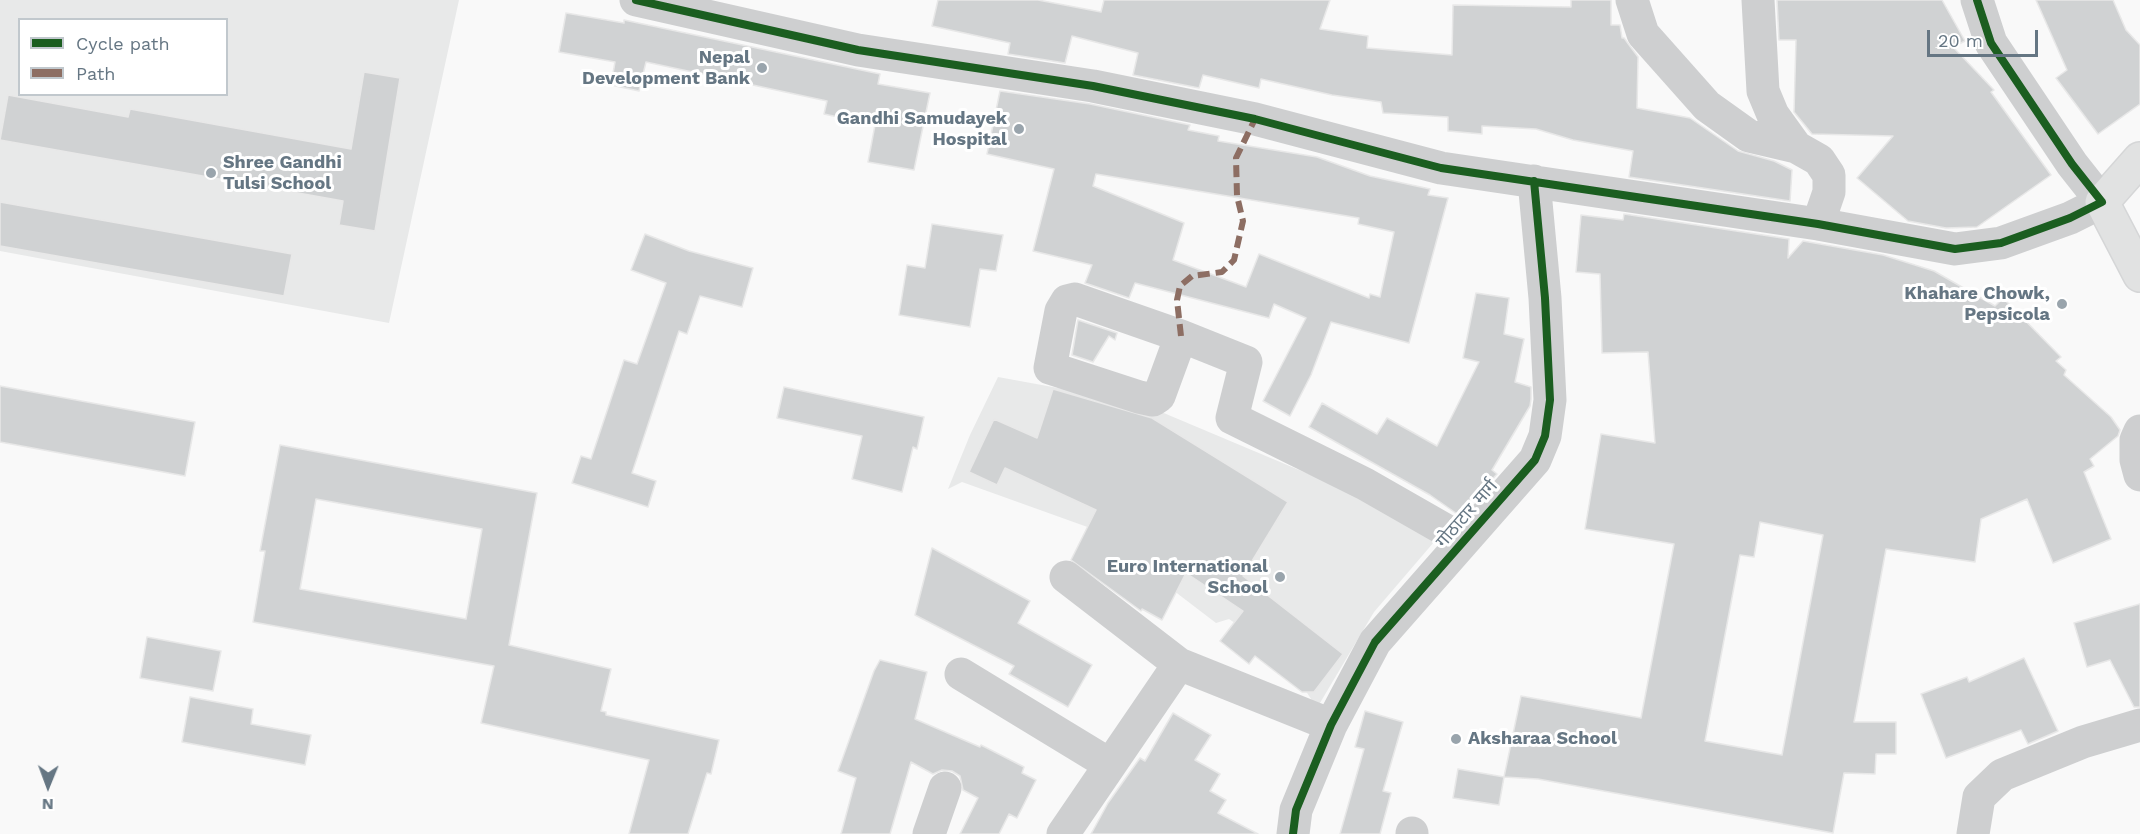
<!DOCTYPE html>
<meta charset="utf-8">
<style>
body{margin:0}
#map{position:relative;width:2140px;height:834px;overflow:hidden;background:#f9f9f9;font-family:"Work Sans",sans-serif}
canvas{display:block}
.legend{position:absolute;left:18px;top:18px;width:210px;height:78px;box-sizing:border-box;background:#fff;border:2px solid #c1c8cd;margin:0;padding:8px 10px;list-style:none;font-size:18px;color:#657683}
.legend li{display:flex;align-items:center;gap:12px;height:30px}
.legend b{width:30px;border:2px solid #c1c8cd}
.north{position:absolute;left:18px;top:756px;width:60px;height:60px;-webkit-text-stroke:4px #fff;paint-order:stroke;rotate:181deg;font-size:16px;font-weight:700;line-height:24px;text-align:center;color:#657683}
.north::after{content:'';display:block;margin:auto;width:21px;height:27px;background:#657683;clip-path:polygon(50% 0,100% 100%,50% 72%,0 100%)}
.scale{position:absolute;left:1927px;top:30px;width:111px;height:27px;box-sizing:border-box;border:3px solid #657683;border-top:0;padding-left:8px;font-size:18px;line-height:21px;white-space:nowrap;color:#657683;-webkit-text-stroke:4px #fff;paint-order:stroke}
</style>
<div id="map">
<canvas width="2140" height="834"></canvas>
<ul class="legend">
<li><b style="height:8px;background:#1b5e20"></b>Cycle path</li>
<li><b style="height:8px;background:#8d6e63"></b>Path</li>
</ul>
<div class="north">N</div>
<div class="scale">20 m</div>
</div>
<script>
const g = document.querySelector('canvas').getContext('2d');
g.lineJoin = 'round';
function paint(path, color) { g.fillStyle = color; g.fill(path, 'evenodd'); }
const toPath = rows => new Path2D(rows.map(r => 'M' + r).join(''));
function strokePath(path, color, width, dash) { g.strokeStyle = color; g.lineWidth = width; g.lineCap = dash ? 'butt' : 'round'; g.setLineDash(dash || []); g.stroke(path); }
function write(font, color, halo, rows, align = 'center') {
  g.font = font + ' "Work Sans","Noto Sans Devanagari",sans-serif'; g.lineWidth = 6; g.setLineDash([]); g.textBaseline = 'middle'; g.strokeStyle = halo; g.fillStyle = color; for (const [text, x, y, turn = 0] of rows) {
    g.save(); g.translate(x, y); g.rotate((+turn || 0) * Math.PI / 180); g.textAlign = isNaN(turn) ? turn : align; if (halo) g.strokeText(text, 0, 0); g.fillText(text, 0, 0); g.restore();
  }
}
paint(toPath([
 [0,0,459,0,389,323,0,251],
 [20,20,226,20,226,94,20,94],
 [998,377,1140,403,1368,499,1434,542,1374,612,1317,708,1282,655,1229,619,1216,623,1093,529,962,482,948,489,970,435]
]), '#e8e9e9');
const building = toPath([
 [938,0,1038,0,1101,12,1104,0,1330,0,1320,29,1368,36,1367,48,1452,55,1453,5,1571,7,1571,0,1611,0,1611,25,1620,25,1622,38,1624,38,1638,57,1637,108,1690,118,1738,151,1774,161,1792,170,1790,201,1629,177,1633,151,1573,140,1536,129,1482,126,1482,134,1448,131,1448,117,1383,113,1381,102,1332,95,1261,79,1259,88,1203,75,1199,88,1133,75,1138,53,1072,36,1065,63,1008,54,1010,43,932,26,938,0],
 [1777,0,1942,0,1965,41,1953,47,1994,90,1991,92,2051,175,1977,227,1946,228,1908,221,1857,178,1893,136,1812,134,1794,112,1796,40,1779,40,1777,0],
 [2036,0,2113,0,2126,30,2140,45,2140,104,2098,134,2056,78,2067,70,2036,0],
 [566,13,624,23,624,20,880,74,878,84,930,93,914,170,868,162,875,125,824,114,827,101,646,62,639,91,611,85,615,62,559,52,566,13],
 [364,72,400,78,375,231,339,225,343,201,0,140,8,95,128,117,130,109,351,149,364,72],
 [1000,91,1090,104,1190,125,1188,130,1219,136,1218,141,1317,157,1370,176,1430,189,1428,195,1448,198,1409,343,1331,322,1311,375,1290,416,1263,401,1306,318,1274,304,1269,318,1135,283,1129,298,1085,283,1092,265,1033,251,1054,169,987,154,1000,91],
 [1096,174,1359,218,1358,224,1394,232,1380,297,1370,294,1369,298,1259,254,1246,287,1173,260,1184,223,1093,186,1096,174],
 [0,202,292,254,284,296,0,246,0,202],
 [1624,214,1789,239,1788,258,1803,241,1883,255,1934,271,1995,306,2003,298,2061,357,2056,361,2066,370,2064,375,2111,417,2120,430,2118,436,2090,459,2094,466,2084,472,2111,539,2053,563,2027,499,1981,519,1975,562,1886,549,1854,722,1896,722,1896,754,1876,754,1875,774,1844,773,1833,833,1538,779,1504,777,1521,696,1641,718,1674,544,1585,529,1601,434,1655,443,1648,352,1602,353,1600,274,1576,272,1581,215,1623,220,1624,214],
 [1760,522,1823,535,1782,755,1705,741,1740,555,1754,557,1760,522],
 [932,224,1003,235,996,271,980,269,970,327,899,315,907,265,925,268,932,224],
 [645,234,689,251,753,268,742,307,700,296,687,334,679,331,632,473,656,481,648,507,572,483,581,456,591,459,624,360,637,364,666,283,631,270,645,234],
 [1476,293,1509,298,1504,334,1524,339,1515,382,1531,387,1531,399,1530,406,1492,470,1497,474,1460,516,1430,495,1309,427,1322,403,1377,434,1387,418,1437,446,1479,362,1463,358,1476,293],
 [1078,320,1117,333,1115,340,1109,336,1093,362,1072,355,1078,320],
 [0,386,195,422,185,476,0,442,0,386],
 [784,387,924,417,917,449,913,447,902,492,852,479,862,436,777,418,784,387],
 [1053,389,1152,418,1288,502,1243,576,1343,654,1314,692,1302,692,1255,656,1249,664,1220,641,1243,611,1186,573,1162,620,1142,609,1141,611,1071,560,1096,510,1005,468,997,485,969,472,994,419,1037,438,1053,389],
 [280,445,537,493,509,645,611,669,601,711,606,712,606,715,719,740,711,774,707,773,688,834,629,834,649,760,481,723,494,666,253,622,265,551,260,551,280,445],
 [316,499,482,529,466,619,300,589,316,499],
 [932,548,1030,601,1018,623,1092,665,1068,707,1009,674,1014,666,915,615,932,548],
 [2140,604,2140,707,2134,707,2110,660,2087,667,2074,623,2140,604],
 [147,637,221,651,213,691,140,678,147,637],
 [2024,658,2058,731,2028,744,2021,730,1946,758,1921,694,1967,677,1969,682,2024,658],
 [880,660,927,672,915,719,980,747,981,745,1024,767,1022,773,1036,780,1017,818,1009,814,999,834,960,834,978,798,963,790,960,776,952,771,942,770,933,774,911,762,890,834,841,834,856,778,838,771,874,671,880,660],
 [190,697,253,709,251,724,311,735,305,765,182,742,190,697],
 [1365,711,1403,722,1383,791,1391,793,1380,834,1340,834,1364,749,1355,747,1365,711],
 [1173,713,1211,735,1195,760,1220,774,1210,791,1226,800,1218,813,1258,834,1091,834,1108,803,1140,758,1145,761,1173,713],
 [1458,769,1504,777,1499,805,1453,798,1458,769]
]);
paint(building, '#d0d2d3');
strokePath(building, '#e8e8e8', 1.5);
const major = toPath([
 [2140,159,2102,202,2140,275]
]);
strokePath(major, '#d5d6d7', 36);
strokePath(toPath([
 [636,0,858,50,1093,86,1255,119,1441,168,1818,224,1955,249,2001,243,2070,218,2102,202,2072,164,1991,43,1977,0],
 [1632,0,1643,34,1707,106,1749,136,1796,147],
 [1758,0,1763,91,1773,115,1796,147,1819,160,1829,175,1829,192,1818,224],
 [1075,299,1181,336,1159,396,1153,400,1139,397,1050,368,1061,311,1067,301,1075,299],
 [1181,336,1246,362,1232,418,1365,484,1463,540],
 [2140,431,2136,440,2136,460,2140,475],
 [1066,577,1179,664],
 [961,674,1109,764],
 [929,834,945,788],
 [1063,834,1179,664,1331,725],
 [1293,834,1296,810,1331,725,1375,642,1535,460,1545,436,1550,400,1545,298,1534,181],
 [1412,834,1412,833],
 [1973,834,1979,797,2002,775,2083,742,2140,725]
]), '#cecfd0', 33);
strokePath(major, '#e1e2e2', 33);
strokePath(toPath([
 [1181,336,1177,300,1180,286,1192,276,1222,272,1234,260,1243,221,1237,196,1236,158,1255,119]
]), '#8d6e63', 6, [12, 6]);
strokePath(toPath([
 [636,0,858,50,1093,86,1255,119,1441,168,1818,224,1955,249,2001,243,2070,218,2102,202,2072,164,1991,43,1977,0],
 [1293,834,1296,810,1331,725,1375,642,1535,460,1545,436,1550,400,1545,298,1534,181]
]), '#1b5e20', 8);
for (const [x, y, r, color] of [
 [762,68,6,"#99a4ac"],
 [1019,129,6,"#99a4ac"],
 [211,173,6,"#99a4ac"],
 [2062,304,6,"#99a4ac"],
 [1280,577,6,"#99a4ac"],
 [1456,739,6,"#99a4ac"]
]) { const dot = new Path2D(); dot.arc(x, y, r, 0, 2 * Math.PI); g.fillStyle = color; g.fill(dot); strokePath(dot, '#fff', 2); }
write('bold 18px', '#657683', '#fff', [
 ["Nepal",750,58],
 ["Development Bank",750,79],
 ["Gandhi Samudayek",1007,119],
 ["Hospital",1007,140],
 ["Shree Gandhi",223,163,"left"],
 ["Tulsi School",223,184,"left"],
 ["Khahare Chowk,",2050,294],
 ["Pepsicola",2050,315],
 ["Euro International",1268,567],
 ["School",1268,588],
 ["Aksharaa School",1468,739,"left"]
], 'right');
write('18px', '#657683', '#fff', [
 ["गोठाटार मार्ग",1467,514,-49]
]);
</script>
